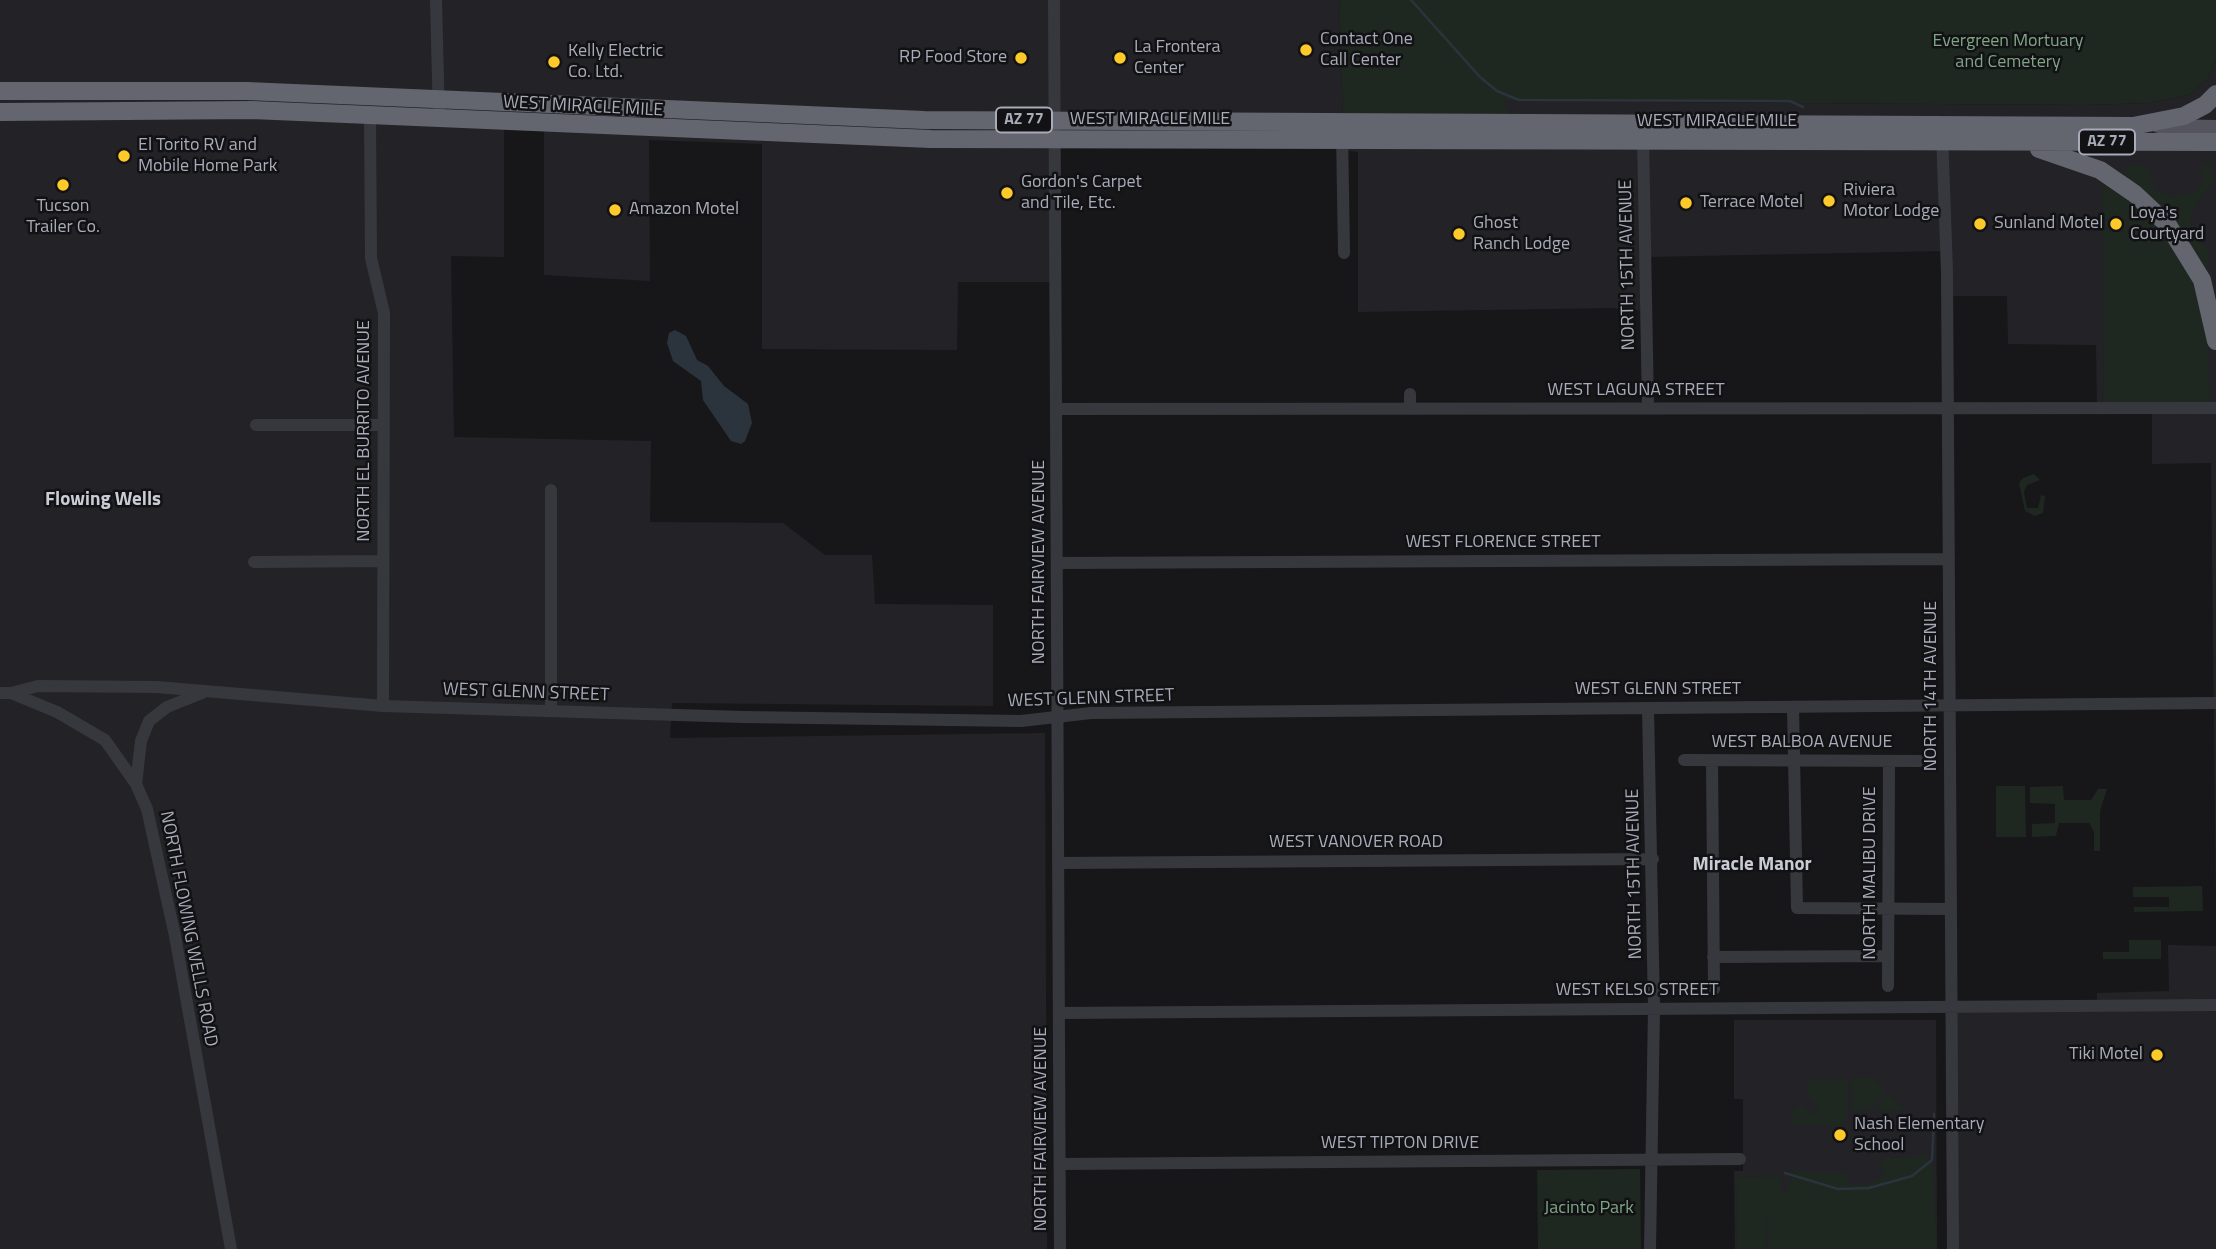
<!DOCTYPE html>
<style>
body{margin:0}
canvas{display:block;background:#171619}
</style>
<canvas width="2216" height="1249"></canvas>
<script>
const g = document.querySelector('canvas').getContext('2d');
g.lineJoin = 'round';
function paint(path, color) { g.fillStyle = color; g.fill(path, 'evenodd'); }
const toPath = rows => new Path2D(rows.map(r => 'M' + r).join(''));
function strokePath(path, color, width, dash) { g.strokeStyle = color; g.lineWidth = width; g.lineCap = dash ? 'butt' : 'round'; g.setLineDash(dash || []); g.stroke(path); }
function write(font, color, halo, rows, align = 'center') {
  g.font = font + ' "Titillium Web",sans-serif'; g.lineWidth = 5; g.setLineDash([]); g.textBaseline = 'middle'; g.strokeStyle = halo; g.fillStyle = color; for (const [text, x, y, turn = 0] of rows) {
    g.save(); g.translate(x, y); g.rotate((+turn || 0) * Math.PI / 180); g.textAlign = isNaN(turn) ? turn : align; if (halo) g.strokeText(text, 0, 0); g.fillText(text, 0, 0); g.restore();
  }
}
paint(toPath([
 [0,0,1339,0,1343,121,1516,121,1501,101,2086,105,2150,103,2189,95,2207,80,2216,59,2216,905,2211,463,2152,464,2152,407,2097,407,2096,345,2008,344,2007,296,1947,296,1944,251,1646,257,1646,311,1612,308,1358,312,1358,152,1343,150,1342,140,1054,139,1054,282,958,282,957,350,762,349,762,144,649,140,650,281,544,275,544,115,504,122,504,257,451,256,454,437,651,441,650,522,783,523,825,555,872,555,875,604,993,605,993,706,672,703,670,738,1045,733,1047,1249,0,1249],
 [2168,945,2216,946,2216,1249,1953,1249,1953,1008,2097,1006,2097,993,2169,991],
 [1734,1020,1936,1020,1937,1249,1735,1249,1734,1171,1743,1171,1743,1099,1734,1099]
]), '#232226');
paint(toPath([
 [1339,0,2216,0,2216,59,2207,80,2189,95,2150,103,2086,105,1502,101,1516,122,1343,121],
 [2136,163,2149,169,2155,190,2174,197,2198,190,2203,182,2202,165,2209,163,2212,168,2212,184,2197,203,2190,220,2192,229,2209,251,2210,263,2206,269,2203,270,2121,177,2131,165],
 [2102,183,2148,213,2194,273,2208,326,2210,408,2104,407],
 [2034,474,2040,480,2027,485,2024,492,2027,508,2038,508,2041,495,2045,496,2043,513,2035,516,2025,511,2019,483,2023,478],
 [1996,786,2025,786,2026,837,1996,837],
 [2063,786,2064,800,2091,800,2098,789,2107,789,2100,811,2100,851,2094,851,2094,832,2089,823,2059,823,2056,836,2032,837,2032,824,2055,823,2055,804,2030,803,2030,787],
 [2202,886,2203,911,2134,912,2134,907,2169,907,2169,897,2133,897,2133,887],
 [2129,940,2161,940,2161,959,2103,959,2103,952,2129,952],
 [1851,1078,1873,1078,1885,1089,1885,1093,1867,1111,1852,1112],
 [1807,1079,1847,1079,1847,1122,1842,1126,1791,1126,1791,1114,1801,1104,1813,1115,1820,1109,1806,1095],
 [1887,1095,1890,1095,1906,1110,1880,1111,1875,1107],
 [1912,1155,1926,1155,1933,1166,1937,1249,1768,1249,1766,1212,1765,1249,1737,1249,1736,1177,1780,1176,1783,1194,1790,1186,1793,1167,1798,1172,1847,1172,1848,1182,1855,1185,1870,1184,1885,1175,1881,1158,1908,1158],
 [1640,1169,1641,1249,1538,1249,1537,1170]
]), '#1e2720');
paint(toPath([
 [675,330,686,336,697,360,708,366,724,386,748,404,752,423,745,441,741,444,731,441,703,400,701,381,673,361,667,343,669,333]
]), '#2b343d');
strokePath(toPath([
 [1411,0,1480,77,1497,91,1519,100,1790,101,1803,107],
 [1785,1173,1838,1189,1869,1188,1912,1176,1932,1160,1934,1114]
]), '#2b343d', 2.5);
strokePath(toPath([
 [436,0,439,119],
 [1054,0,1060,1249],
 [370,116,371,258,384,313,383,706],
 [1342,132,1344,253],
 [1942,133,1947,272,1953,1249],
 [1643,135,1648,408],
 [1410,394,1410,409],
 [1056,409,2216,408],
 [256,425,383,425],
 [551,490,551,710],
 [254,562,382,561],
 [1058,563,1949,559],
 [0,693,11,693,57,712,105,740,136,784,147,809,175,936,231,1249],
 [11,693,38,686,157,687,383,706,743,717,1021,721,1091,713,2216,703],
 [1793,707,1797,908,1951,909],
 [1648,708,1654,1008,1650,1249],
 [1684,760,1920,761],
 [1712,761,1714,989],
 [136,784,141,741,149,721,167,707,202,693],
 [1058,863,1653,859],
 [1713,957,1888,956],
 [1888,986,1889,761],
 [1059,1013,2216,1005],
 [1061,1164,1740,1159]
]), '#37383e', 12);
strokePath(toPath([
 [2158,126,2216,127]
]), '#53545d', 14);
strokePath(toPath([
 [0,91,247,91,924,120,2133,126,2184,116,2205,105,2216,94],
 [0,112,252,110,931,139,2216,142],
 [2039,149,2100,170,2135,194,2168,225,2202,280,2216,341]
]), '#63656f', 18);
for (const [x, y, r, color] of [
 [1306,50,7,"#fdca2a"],
 [1021,58,7,"#fdca2a"],
 [1120,58,7,"#fdca2a"],
 [554,62,7,"#fdca2a"],
 [124,156,7,"#fdca2a"],
 [63,185,7,"#fdca2a"],
 [1007,193,7,"#fdca2a"],
 [1829,201,7,"#fdca2a"],
 [1686,203,7,"#fdca2a"],
 [615,210,7,"#fdca2a"],
 [1980,224,7,"#fdca2a"],
 [2116,224,7,"#fdca2a"],
 [1459,234,7,"#fdca2a"],
 [2157,1055,7,"#fdca2a"],
 [1840,1135,7,"#fdca2a"]
]) { const dot = new Path2D(); dot.arc(x, y, r, 0, 2 * Math.PI); g.fillStyle = color; g.fill(dot); strokePath(dot, '#121114', 2.5); }
for (const [x, y, w] of [
 [1024,120,56],
 [2107,142,56]
]) { const box = new Path2D(); box.roundRect(x - w / 2, y - 12.5, w, 25, 5); g.fillStyle = '#121114'; g.fill(box); strokePath(box, '#a8abb9', 2); }
write('bold 16px', '#a8abb9', null, [
 ["AZ 77",1024,120],
 ["AZ 77",2107,142]
]);
write('18px', '#a8abb9', '#121114', [
 ["Contact One",1320,40],
 ["Call Center",1320,61],
 ["La Frontera",1134,48],
 ["Center",1134,69],
 ["Kelly Electric",568,52],
 ["Co. Ltd.",568,73],
 ["RP Food Store",1007,58,"right"],
 ["El Torito RV and",138,146],
 ["Mobile Home Park",138,167],
 ["Gordon's Carpet",1021,183],
 ["and Tile, Etc.",1021,204],
 ["Riviera",1843,191],
 ["Motor Lodge",1843,212],
 ["Terrace Motel",1700,203],
 ["Tucson",63,207,"center"],
 ["Trailer Co.",63,228,"center"],
 ["Amazon Motel",629,210],
 ["Loya's",2130,214],
 ["Courtyard",2130,235],
 ["Ghost",1473,224],
 ["Ranch Lodge",1473,245],
 ["Sunland Motel",1994,224],
 ["Tiki Motel",2143,1055,"right"],
 ["Nash Elementary",1854,1125],
 ["School",1854,1146]
], 'left');
write('18px', '#7ea584', '#121114', [
 ["Evergreen Mortuary",2008,42],
 ["and Cemetery",2008,63],
 ["Jacinto Park",1589,1209]
]);
write('18px', '#a8abb9', '#121114', [
 ["WEST MIRACLE MILE",583,107,3],
 ["WEST MIRACLE MILE",1150,120],
 ["WEST MIRACLE MILE",1717,122],
 ["NORTH 15TH AVENUE",1628,265,-91],
 ["WEST LAGUNA STREET",1636,391],
 ["NORTH EL BURRITO AVENUE",365,431,-90],
 ["WEST FLORENCE STREET",1503,543],
 ["NORTH FAIRVIEW AVENUE",1040,562,-90],
 ["NORTH 14TH AVENUE",1932,686,-90],
 ["WEST GLENN STREET",1658,690],
 ["WEST GLENN STREET",526,693,2],
 ["WEST GLENN STREET",1091,699,-2],
 ["WEST BALBOA AVENUE",1802,743],
 ["WEST VANOVER ROAD",1356,843],
 ["NORTH MALIBU DRIVE",1871,873,-90],
 ["NORTH 15TH AVENUE",1635,874,-91],
 ["NORTH FLOWING WELLS ROAD",188,929,79],
 ["WEST KELSO STREET",1637,991],
 ["NORTH FAIRVIEW AVENUE",1042,1129,-90],
 ["WEST TIPTON DRIVE",1400,1144]
]);
write('bold 19px', '#c9cbd5', '#121114', [
 ["Flowing Wells",103,500],
 ["Miracle Manor",1752,865]
]);
</script>
